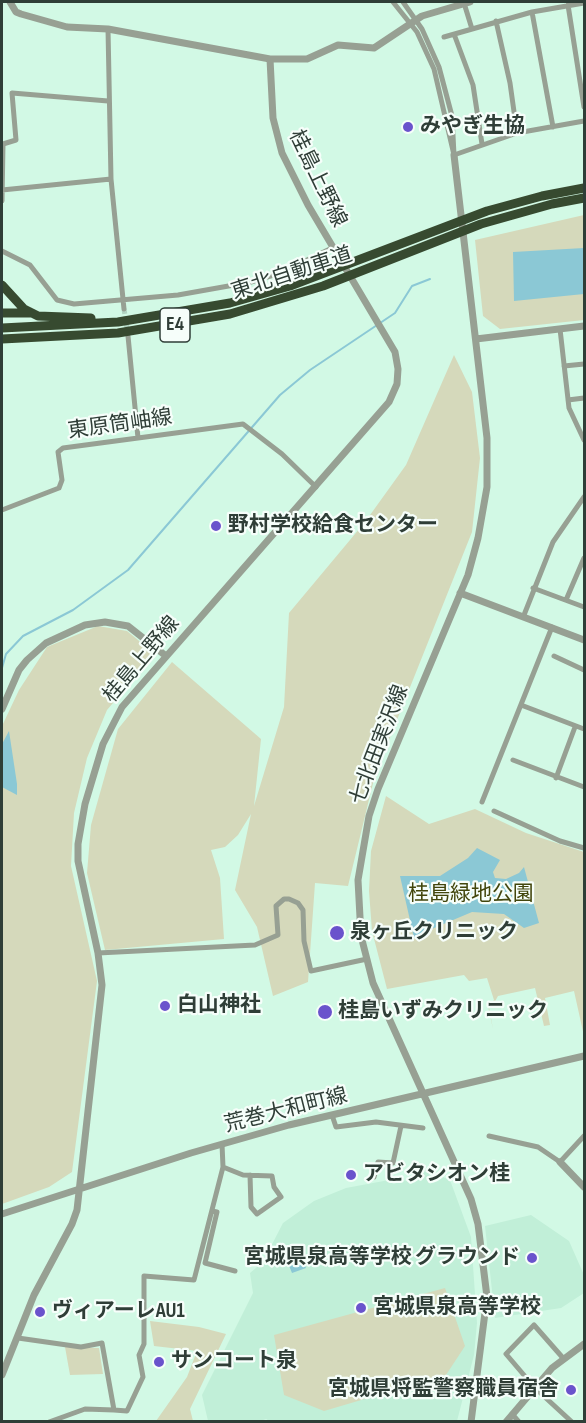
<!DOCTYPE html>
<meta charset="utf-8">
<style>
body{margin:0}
#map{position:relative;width:586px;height:1423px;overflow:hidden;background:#d2f9e5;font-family:"Sofia Sans Condensed",sans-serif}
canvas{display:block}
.frame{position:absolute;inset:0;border:3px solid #2f3e37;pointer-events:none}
</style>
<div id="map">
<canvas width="586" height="1423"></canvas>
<div class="frame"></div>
</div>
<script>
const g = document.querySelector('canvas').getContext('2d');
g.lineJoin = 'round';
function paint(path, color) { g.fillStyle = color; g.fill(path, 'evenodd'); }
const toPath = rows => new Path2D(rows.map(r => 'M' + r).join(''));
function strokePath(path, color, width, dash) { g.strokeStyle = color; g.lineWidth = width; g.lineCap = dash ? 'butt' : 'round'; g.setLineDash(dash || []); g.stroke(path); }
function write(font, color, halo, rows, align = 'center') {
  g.font = font + ' "Sofia Sans Condensed","Noto Sans JP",sans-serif'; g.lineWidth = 4.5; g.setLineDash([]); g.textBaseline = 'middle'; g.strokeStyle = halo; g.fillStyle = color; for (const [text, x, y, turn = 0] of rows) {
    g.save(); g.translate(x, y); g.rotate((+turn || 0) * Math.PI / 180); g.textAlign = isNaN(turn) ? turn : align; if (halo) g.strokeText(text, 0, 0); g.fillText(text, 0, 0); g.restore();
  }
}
paint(toPath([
 [421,1168,450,1180,471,1237,477,1323,474,1355,457,1421,271,1422,266,1419,258,1422,208,1421,202,1395,253,1293,250,1273,263,1262,283,1223,314,1201,346,1188,389,1180,417,1181],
 [531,1215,569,1241,584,1275,584,1293,561,1308,495,1318,485,1226]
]), '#c1efd8');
paint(toPath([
 [584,215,584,320,500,329,483,316,475,240],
 [454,355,472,392,480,458,472,532,375,775,348,886,315,883,308,982,273,996,257,927,235,890,251,814,238,835,225,847,211,850,220,878,224,939,105,950,87,873,91,825,118,729,172,662,261,739,254,806,284,707,289,613,365,522,406,465],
 [98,626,127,631,155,654,107,710,87,758,74,813,71,866,97,981,72,1172,49,1187,2,1204,2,726,19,690,47,647],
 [386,796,429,824,475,809,526,833,584,852,584,1036,574,991,545,998,550,1025,544,1026,535,988,498,996,493,1005,489,1007,493,1029,488,1006,494,1000,487,978,469,981,464,975,387,989,372,931,369,891,371,851],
 [445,1288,465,1346,446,1375,324,1411,284,1395,274,1335],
 [150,1321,199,1327,226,1334,190,1409,193,1421,156,1421,187,1377,197,1351,154,1346],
 [65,1347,99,1348,103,1374,70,1375]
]), '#d5d9bb');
paint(toPath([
 [584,248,584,294,514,301,513,252],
 [9,731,17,784,17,795,2,787,2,744],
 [477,848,500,860,493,872,495,878,506,879,519,873,524,867,539,923,524,928,504,914,472,912,427,931,423,939,414,938,400,876,440,876,468,858],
 [297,1246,306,1268,292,1273,283,1251]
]), '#8bc8d5');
strokePath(toPath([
 [2,668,6,654,23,636,73,610,128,570,280,395,310,370,395,313,412,286,430,279]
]), '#8bc8d5', 2);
strokePath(toPath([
 [124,309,128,334]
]), '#b1d4c2', 5, [5, 2.5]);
strokePath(toPath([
 [393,2,417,32,434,69,454,155],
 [403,2,422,29,439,67,452,116,454,155],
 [464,3,472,29],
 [568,5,584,107],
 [532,12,553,127],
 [496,21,510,83,517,133],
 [108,29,111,179,124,309],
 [454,34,473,85,482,144],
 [444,37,532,12,584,3],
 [454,155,517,133,584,121],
 [2,190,111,179],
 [2,201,3,144,16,140,12,93,108,101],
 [2,251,30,265,57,300,74,304,178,295,251,282,280,273,332,248],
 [560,329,569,408,584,440],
 [128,336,138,438],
 [564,366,584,364],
 [568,400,584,398],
 [2,510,59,488,62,480,58,452,63,448,243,424,282,454,316,487],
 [533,588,584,607],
 [566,600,584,558],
 [524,615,553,542,584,497],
 [554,656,584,670],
 [521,705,584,729],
 [513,760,584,787],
 [556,778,575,727],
 [482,802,552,627],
 [494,811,560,841,584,848],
 [98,953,255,945,278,935,276,906,284,899,289,899,298,903,303,910,304,941,311,971,367,959],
 [332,1115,336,1127,376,1122,423,1128],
 [489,1136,538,1147,560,1162,584,1136],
 [223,1167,243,1175,272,1176,274,1187,281,1197,257,1214,251,1207,250,1175],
 [374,1177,378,1162,393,1163,401,1126],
 [212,1211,217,1212,205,1263,235,1271],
 [18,1338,81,1347,102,1343,114,1410,85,1409,49,1422],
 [563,1358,534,1325,506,1354,535,1388,572,1422],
 [114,1410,127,1411,143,1377,139,1355,144,1344,144,1276,194,1280,223,1167,222,1144],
 [512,1414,519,1422]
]), '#97a093', 5);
strokePath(toPath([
 [270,59,307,59,338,45,374,48,422,16,470,2],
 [454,155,487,438,487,487,478,538,468,575,378,789,369,816,358,880,361,936,373,983,471,1199,478,1224,487,1297,471,1422],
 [476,339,584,326],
 [460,593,584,640],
 [2,709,19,670,27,660,46,643,85,625,105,622,128,626,166,656],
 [560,1162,584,1187],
 [2,1214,191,1153,289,1125,584,1056],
 [2,1375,34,1295,72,1224,77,1210,102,985,98,953,78,861,78,844,85,804,103,744,122,707,389,402,397,384,398,369,395,352,308,205,282,153,273,118,270,59,108,29,67,27,21,14,16,12,10,2],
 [506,1422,552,1368,584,1344]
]), '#97a093', 7);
strokePath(toPath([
 [2,285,24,309,38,316,91,318],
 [2,313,30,313],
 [2,328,118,322,230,303,290,286,487,211,542,196,584,188],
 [2,339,118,333,230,314,323,286,481,224,552,204,584,198]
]), '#374a30', 9);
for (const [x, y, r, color] of [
 [408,127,6,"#6a53cc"],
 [216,526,6,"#6a53cc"],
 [337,933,8,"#6a53cc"],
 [165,1006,6,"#6a53cc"],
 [325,1012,8,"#6a53cc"],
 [351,1175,6,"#6a53cc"],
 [532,1258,6,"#6a53cc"],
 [361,1308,6,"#6a53cc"],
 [40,1312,6,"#6a53cc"],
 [159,1362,6,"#6a53cc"],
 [571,1390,6,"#6a53cc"]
]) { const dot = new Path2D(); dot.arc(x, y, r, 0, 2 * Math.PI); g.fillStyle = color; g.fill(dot); strokePath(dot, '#f6fefa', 2); }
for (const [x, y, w] of [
 [175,325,30]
]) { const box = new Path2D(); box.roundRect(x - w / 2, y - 17, w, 34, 4.5); g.fillStyle = '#f6fefa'; g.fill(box); strokePath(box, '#2f3e37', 1.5); }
write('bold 20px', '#2f3e37', null, [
 ["E4",175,325]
]);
write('bold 21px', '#2f3e37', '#f6fefa', [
 ["みやぎ生協",420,127],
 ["野村学校給食センター",228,526],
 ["泉ヶ丘クリニック",350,933],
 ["白山神社",177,1006],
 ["桂島いずみクリニック",338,1012],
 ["アビタシオン桂",363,1175],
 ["宮城県泉高等学校 グラウンド",520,1258,"right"],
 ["宮城県泉高等学校",373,1308],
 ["ヴィアーレAU1",52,1312],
 ["サンコート泉",171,1362],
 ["宮城県将監警察職員宿舎",559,1390,"right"]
], 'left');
write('21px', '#2f3e37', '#f6fefa', [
 ["桂島上野線",317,179,64],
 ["東北自動車道",292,274,-18],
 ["東原筒岫線",120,425,-8],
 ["桂島上野線",142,660,-50],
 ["七北田実沢線",380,745,-69],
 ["荒巻大和町線",286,1111,-14]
]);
write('21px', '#42460c', '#f6fefa', [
 ["桂島緑地公園",471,895]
]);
</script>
